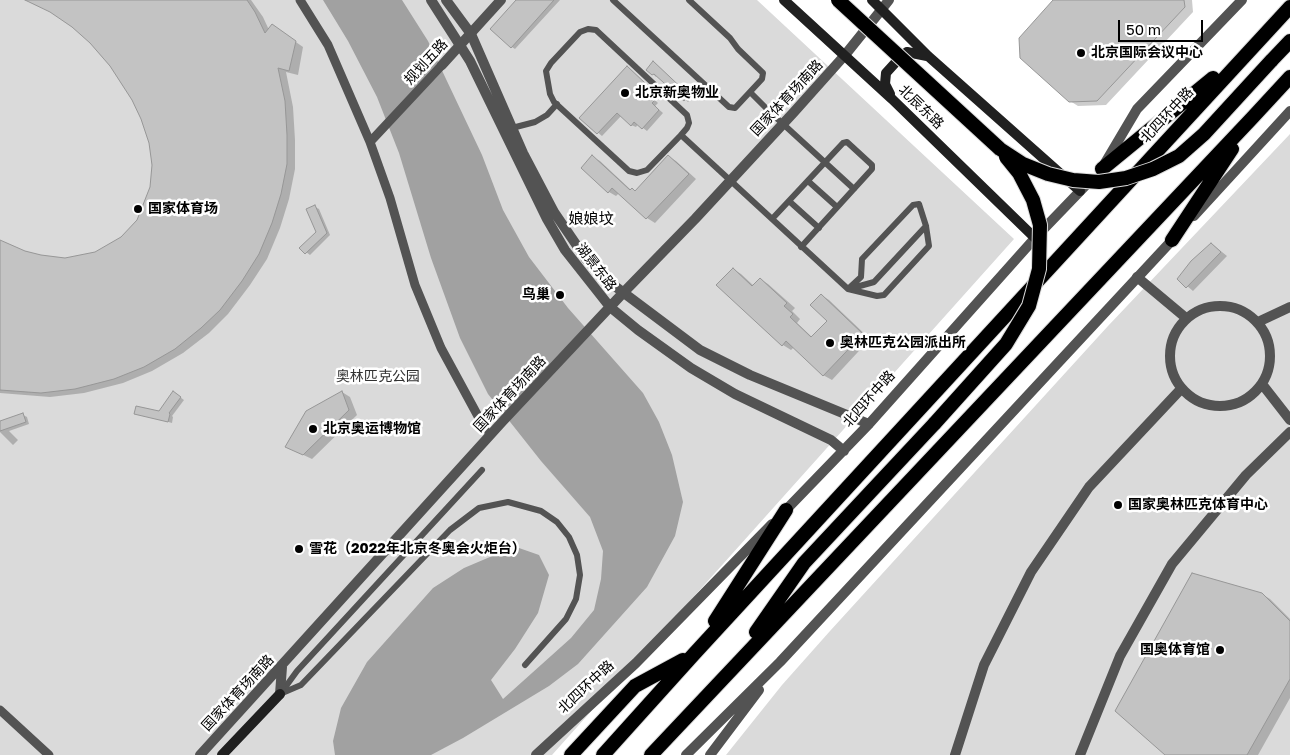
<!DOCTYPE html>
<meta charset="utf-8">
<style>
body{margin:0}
#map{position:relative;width:1290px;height:755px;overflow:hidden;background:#fff;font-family:"Golos Text",sans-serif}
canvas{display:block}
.scale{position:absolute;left:1118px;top:20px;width:85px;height:22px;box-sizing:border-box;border:2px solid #000;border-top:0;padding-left:6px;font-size:15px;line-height:18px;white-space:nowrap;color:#000;-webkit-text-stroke:4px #fff;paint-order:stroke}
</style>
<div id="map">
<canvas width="1290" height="755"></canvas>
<div class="scale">50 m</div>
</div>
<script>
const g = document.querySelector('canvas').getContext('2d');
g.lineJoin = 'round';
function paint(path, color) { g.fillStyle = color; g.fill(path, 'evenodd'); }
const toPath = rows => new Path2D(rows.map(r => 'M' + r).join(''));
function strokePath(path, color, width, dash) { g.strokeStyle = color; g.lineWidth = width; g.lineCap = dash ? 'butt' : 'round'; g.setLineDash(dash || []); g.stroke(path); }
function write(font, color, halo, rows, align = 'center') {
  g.font = font + ' "Golos Text","Noto Sans SC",sans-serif'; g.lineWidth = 5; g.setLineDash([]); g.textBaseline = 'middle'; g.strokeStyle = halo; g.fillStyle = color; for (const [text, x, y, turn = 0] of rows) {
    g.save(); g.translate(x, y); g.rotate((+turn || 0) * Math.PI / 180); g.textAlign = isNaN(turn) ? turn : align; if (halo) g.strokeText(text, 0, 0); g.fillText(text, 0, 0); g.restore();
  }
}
paint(toPath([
 [0,0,757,0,1014,239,552,755,0,755],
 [1290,134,1290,755,726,755,782,685,830,631,1108,326]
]), '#dadada');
paint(toPath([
 [323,0,402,0,428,41,482,155,503,210,529,257,568,308,643,393,659,422,672,455,683,502,675,536,647,587,578,664,549,686,463,738,431,755,335,755,333,741,341,708,367,662,433,588,464,568,497,554,519,548,539,555,549,575,538,613,515,649,491,680,503,699,571,638,594,610,601,579,603,551,590,517,541,461,488,394,460,338,431,258,399,153,377,97,348,41]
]), '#a1a1a1');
paint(toPath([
 [26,0,253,0,251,0,263,17,269,30,280,31,303,47,298,75,286,72,293,107,295,140,295,169,289,199,280,228,267,259,250,285,228,314,209,333,183,353,152,371,123,383,84,393,50,397,0,393,0,241,14,248,41,256,65,259,96,253,110,246,130,230,138,221,148,199,153,177,150,143,138,109,118,75,91,43,73,26,54,13],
 [518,0,560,0,515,49,512,47],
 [1055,0,1192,0,1193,12,1106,105,1078,106,1070,101],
 [654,63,692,98,688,102,657,75,656,77,653,74],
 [627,67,649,86,645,90,658,103,655,106,663,113,647,131,638,124,636,127,631,125,621,116,602,136,581,118],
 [592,157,600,161,631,190,636,192,669,157,676,161,696,179,655,223,647,218,619,193,616,196,609,192],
 [315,207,319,209,330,235,310,255,301,248,317,232],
 [1212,244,1227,256,1193,291,1179,279],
 [733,269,741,274,754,286,760,279,768,284,795,308,792,311,800,319,797,323,813,338,828,321,821,295,829,300,870,339,832,380,823,375,794,347,791,350,783,345],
 [342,392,350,397,357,415,312,459,295,451],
 [177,395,184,400,172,416,173,417,172,423,136,413,159,412],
 [23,415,27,417,29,424,9,431,18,440,13,445,0,432,0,421,1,422],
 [1262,594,1270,599,1290,619,1290,698,1258,755,1167,755]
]), '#0003');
const building = toPath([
 [25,0,247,0,255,12,265,33,272,24,296,41,289,71,278,68,285,101,287,135,287,164,281,194,272,223,259,254,242,281,220,310,201,328,175,349,144,367,114,379,75,389,41,393,0,390,0,240,25,251,41,255,65,258,95,252,121,237,137,220,150,187,152,165,149,143,141,119,132,100,110,66,90,43,72,27,50,12,25,0],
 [516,0,554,0,511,48,490,29,516,0],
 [1053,0,1184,0,1185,7,1097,101,1069,102,1020,58,1019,38,1053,0],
 [653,61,689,95,684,101,654,74,652,75,646,70,653,61],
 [627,66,645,83,641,87,655,100,652,103,659,110,642,129,634,122,631,126,617,113,597,134,579,118,627,66],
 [592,155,630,190,632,188,635,191,668,155,689,174,646,219,612,188,608,193,581,168,592,155],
 [315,205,327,233,305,254,299,248,316,232,306,209,315,205],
 [1211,243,1221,252,1186,288,1177,279,1191,261,1211,243],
 [733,268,752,286,760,278,787,303,784,306,793,314,790,317,811,337,827,321,810,305,821,294,863,334,823,376,786,341,782,346,716,285,733,268],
 [173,391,181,397,169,413,170,414,168,422,134,414,136,406,159,411,173,391],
 [342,391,349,410,303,455,285,447,306,411,342,391],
 [23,413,26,422,0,431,0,421,23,413],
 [1192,573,1262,593,1290,621,1290,679,1247,755,1165,755,1115,711,1192,573]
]);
paint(building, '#c3c3c3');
strokePath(building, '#979797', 1);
const trunk = toPath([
 [1271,61,1290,41],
 [1102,169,1213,78],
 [1172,240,1232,149],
 [715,621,786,510],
 [756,632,804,563,935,423],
 [571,755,635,686,683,660],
 [603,755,694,654,1290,7],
 [651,755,1253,117,1290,77]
]);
strokePath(trunk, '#dbdbdb', 16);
strokePath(toPath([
 [613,0,729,107,735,108,762,79,763,73,738,49,730,38,689,0],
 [750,92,770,112,854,189],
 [512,128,535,122,547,115,557,104],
 [681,135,647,170,637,173,629,171,554,102,550,94,546,71,551,63,580,32,588,29,596,30,687,115,689,123,687,128,681,135,848,289,877,296,884,295,929,246,926,226,919,204,913,205,862,259,861,277,848,289],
 [808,181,837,207],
 [789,201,819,228],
 [772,219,843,143,847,142,872,165,872,169,801,247],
 [849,289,874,282,926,226],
 [281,693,297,671,482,470],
 [280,694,301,685,450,530,479,508,508,502,541,511,557,522,569,537,577,555,580,575,576,599,566,619,525,665]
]), '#535353', 6);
strokePath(toPath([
 [300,0,328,45,370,142,390,198,415,285,441,348,485,429],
 [370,142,442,65],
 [0,710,49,755]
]), '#535353', 9);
strokePath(toPath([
 [882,9,889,0],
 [442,65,501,0],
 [1137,277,1186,318],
 '1170 356a50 50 0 1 1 100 0a50 50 0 1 1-100 0Z',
 [1258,322,1290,307],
 [1262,384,1290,420],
 [955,755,984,665,1031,572,1089,487,1181,389],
 [1080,755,1120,656,1172,564,1246,475,1290,432]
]), '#535353', 10);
strokePath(toPath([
 [431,0,470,61,547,219,565,250,610,307,638,330,691,368,735,394,831,440,844,451],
 [446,0,471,34,523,153,554,212,586,259,612,284,700,350,750,375,869,424],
 [1105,163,1137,109,1242,0],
 [1194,216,1290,111],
 [782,514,869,424,1035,238,1086,185],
 [280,694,282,667],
 [200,755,502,422,623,293,695,219,794,112,845,55,882,9],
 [536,755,636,663,772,524],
 [686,755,780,662,1176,236],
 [710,755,759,690]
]), '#535353', 10);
strokePath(toPath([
 [784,0,892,99,1035,238],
 [872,0,928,56,1080,191],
 [890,94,885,84,886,73,896,62,907,52,927,56],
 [222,755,280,694]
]), '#202020', 10);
strokePath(trunk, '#000', 14);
const trunkBridge = toPath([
 [838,0,1000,149,1023,164,1048,174,1073,180,1099,182,1126,178,1153,169,1179,156,1204,134,1271,61],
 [935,423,1006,344,1029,306,1039,269,1040,225,1033,200,1019,173,1006,157]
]);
strokePath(trunkBridge, '#dbdbdb', 16, []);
strokePath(trunkBridge, '#000', 14);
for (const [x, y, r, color] of [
 [1081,53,5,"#000"],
 [625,93,5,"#000"],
 [138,209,5,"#000"],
 [560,295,5,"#000"],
 [830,343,5,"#000"],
 [313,429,5,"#000"],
 [1118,505,5,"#000"],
 [299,549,5,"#000"],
 [1220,650,5,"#000"]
]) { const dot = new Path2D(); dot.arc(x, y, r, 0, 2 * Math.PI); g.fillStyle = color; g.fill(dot); strokePath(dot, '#fff', 2); }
write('bold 14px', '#000', '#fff', [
 ["北京国际会议中心",1091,53],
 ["北京新奥物业",635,93],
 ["国家体育场",148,209],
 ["鸟巢",550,295,"right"],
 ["奥林匹克公园派出所",840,343],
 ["北京奥运博物馆",323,429],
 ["国家奥林匹克体育中心",1128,505],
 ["雪花（2022年北京冬奥会火炬台）",309,549],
 ["国奥体育馆",1210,650,"right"]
], 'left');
write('14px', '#000', '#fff', [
 ["规划五路",426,62,-47],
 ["国家体育场南路",787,98,-47],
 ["北辰东路",921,107,44],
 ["北四环中路",1167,115,-47],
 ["湖景东路",596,267,52],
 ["国家体育场南路",510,394,-47],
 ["北四环中路",869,399,-48],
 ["北四环中路",586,687,-43],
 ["国家体育场南路",238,693,-47]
]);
write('14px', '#313131', '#fff', [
 ["奥林匹克公园",378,377]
]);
write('15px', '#000', '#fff', [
 ["娘娘坟",591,219]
]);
</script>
